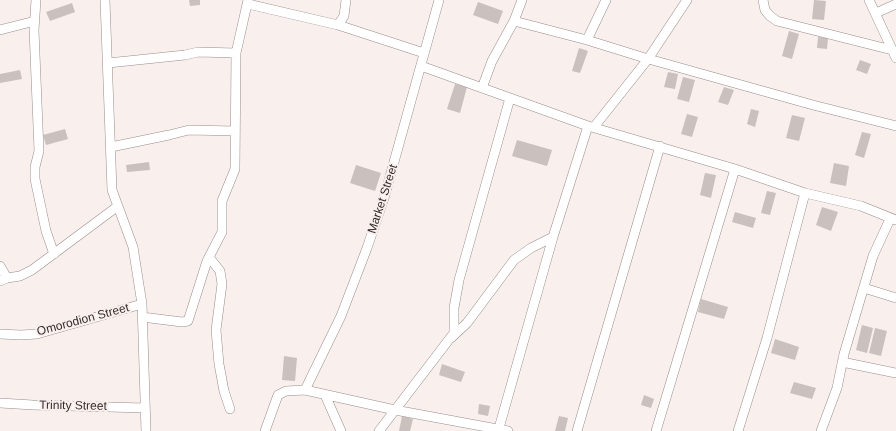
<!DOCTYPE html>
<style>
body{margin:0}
canvas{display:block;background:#f9efec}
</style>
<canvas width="896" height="431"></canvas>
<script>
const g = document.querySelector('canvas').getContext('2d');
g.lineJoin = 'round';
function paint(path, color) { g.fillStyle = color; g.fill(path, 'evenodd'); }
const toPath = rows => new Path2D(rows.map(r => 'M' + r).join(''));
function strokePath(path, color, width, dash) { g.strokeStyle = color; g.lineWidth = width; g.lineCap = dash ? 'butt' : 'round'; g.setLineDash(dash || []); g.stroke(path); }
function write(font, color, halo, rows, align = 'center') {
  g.font = font + ' Helvetica,sans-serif'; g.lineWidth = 4; g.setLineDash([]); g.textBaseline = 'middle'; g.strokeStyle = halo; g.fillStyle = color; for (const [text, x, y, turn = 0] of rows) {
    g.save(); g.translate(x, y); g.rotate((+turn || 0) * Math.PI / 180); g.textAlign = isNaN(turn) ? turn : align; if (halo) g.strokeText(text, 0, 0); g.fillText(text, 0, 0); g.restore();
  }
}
paint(toPath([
 [189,0,200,0,200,5,190,6],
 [814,0,826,1,824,20,812,19],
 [478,2,503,11,498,24,473,15],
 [72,3,75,12,50,21,46,12],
 [789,31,799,34,792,59,782,56],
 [818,37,828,38,827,49,817,48],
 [579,48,588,51,580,73,572,71],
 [860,60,871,64,867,74,856,70],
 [20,70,22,79,0,83,0,74],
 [668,72,678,74,675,89,664,87],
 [683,77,695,80,689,102,677,99],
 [455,84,467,87,460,113,447,109],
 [724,87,734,90,728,105,718,102],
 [751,109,759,111,755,127,747,124],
 [687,114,698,117,692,137,681,134],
 [792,115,805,118,799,141,786,138],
 [65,129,68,139,46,145,43,135],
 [862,132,871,134,864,158,855,155],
 [517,140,552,150,547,166,512,156],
 [149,162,150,170,127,172,126,165],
 [834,163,849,166,846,186,830,183],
 [356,165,381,173,375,191,350,183],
 [705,173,716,175,711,198,700,195],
 [767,191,776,193,770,215,761,213],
 [822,207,838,212,831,231,816,225],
 [735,212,756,218,753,228,732,222],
 [701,299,728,307,724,319,698,312],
 [862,325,873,328,867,353,856,350],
 [875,328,887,331,881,356,869,353],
 [775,339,799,347,795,360,771,353],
 [284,356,297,358,295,381,282,380],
 [442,364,465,372,461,382,439,375],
 [794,382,816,388,812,399,790,393],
 [644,395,654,399,651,408,641,405],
 [479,404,490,406,488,416,478,414],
 [402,416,413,419,410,431,399,431],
 [559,416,568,418,565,431,555,431]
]), '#cac0be');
const minor = toPath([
 [36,0,34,30,39,151,35,167,35,179,46,231,54,254],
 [105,0,112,190,133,247,142,304,146,431],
 [763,0,765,10,770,16,777,21,892,50],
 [869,0,896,58],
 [248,4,338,25,424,53],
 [876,13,896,4],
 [514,21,587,40,645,58,813,105,896,126],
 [338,25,344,16,346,0],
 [0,30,35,21],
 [587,40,606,0],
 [108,63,185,55,198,52,236,53],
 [421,66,588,126,735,169,805,193,861,206,896,220],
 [482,88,492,61,514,21,522,0],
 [594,127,648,59,687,0],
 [111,147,169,135,189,130,235,131],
 [209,257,220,271,222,284,216,330,219,364,224,391,230,409],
 [0,266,7,278],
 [0,281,7,278,20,276,32,270,118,206],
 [864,288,896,298],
 [142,317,182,322,188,321,207,261,222,232,222,201,235,169,236,53,248,0],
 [0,334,21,335,37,334,142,304],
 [451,338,467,323,514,260,531,248,553,237],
 [842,362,896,373],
 [305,390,341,316,367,248,384,198,439,0],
 [325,395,341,431],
 [0,403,33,405,145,408],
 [499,428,553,237,588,126],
 [265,431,278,395,286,391,305,390,395,410,508,431],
 [379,431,454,333,454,308,459,280,510,98],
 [577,431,660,146],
 [656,431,735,169],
 [738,431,767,338,805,193],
 [821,431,837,388,844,354,873,256,890,219]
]);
strokePath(minor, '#978e8c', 10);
strokePath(minor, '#fff', 9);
write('12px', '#312d2c', '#f9efec', [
 ["Market Street",383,199,-72],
 ["Omorodion Street",83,320,-15],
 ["Trinity Street",73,406,1]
]);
</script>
